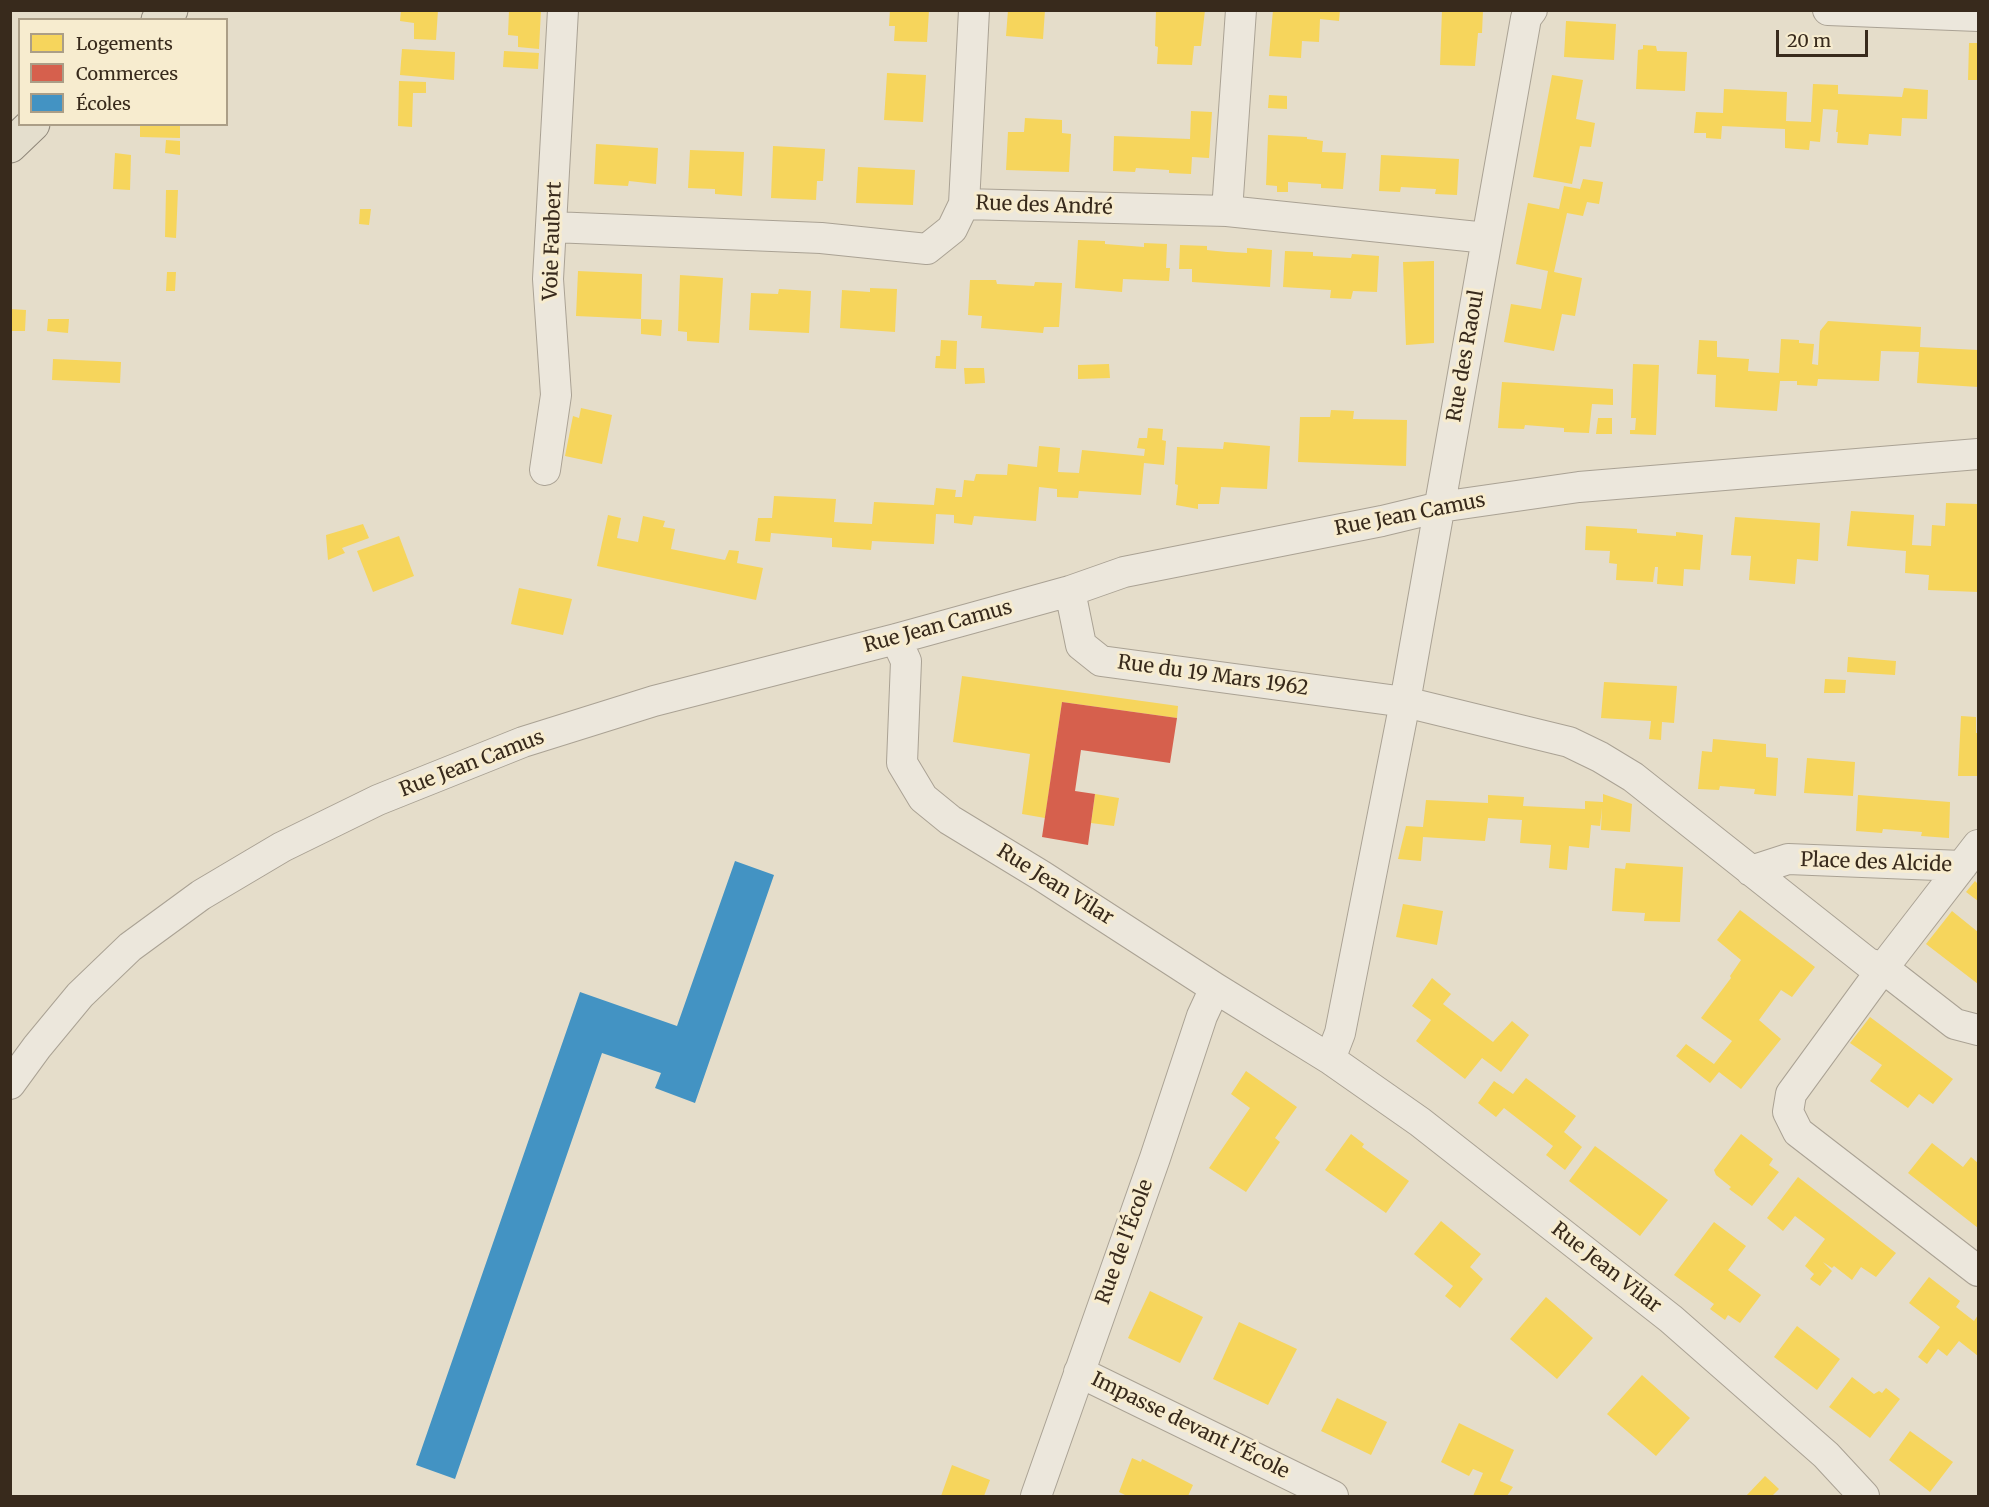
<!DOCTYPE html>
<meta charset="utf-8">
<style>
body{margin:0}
#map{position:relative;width:1989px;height:1507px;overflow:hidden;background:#e5ddca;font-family:Merriweather,serif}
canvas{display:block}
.frame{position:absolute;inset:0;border:12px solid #382a1c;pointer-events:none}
.legend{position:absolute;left:18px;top:18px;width:210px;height:108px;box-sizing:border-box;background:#f7eccf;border:2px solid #ab9e87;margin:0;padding:8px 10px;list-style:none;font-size:18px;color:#382a1c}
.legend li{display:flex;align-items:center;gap:12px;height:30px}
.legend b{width:30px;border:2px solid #ab9e87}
.scale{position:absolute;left:1776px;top:30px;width:92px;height:27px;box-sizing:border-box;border:3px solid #382a1c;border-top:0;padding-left:8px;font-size:18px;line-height:21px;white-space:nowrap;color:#382a1c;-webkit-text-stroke:4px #f7eccf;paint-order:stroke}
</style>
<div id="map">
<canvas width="1989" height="1507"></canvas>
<div class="frame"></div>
<ul class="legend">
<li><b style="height:16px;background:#f6d55c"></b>Logements</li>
<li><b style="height:16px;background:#d6604d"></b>Commerces</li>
<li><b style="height:16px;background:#4393c3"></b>Écoles</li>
</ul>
<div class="scale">20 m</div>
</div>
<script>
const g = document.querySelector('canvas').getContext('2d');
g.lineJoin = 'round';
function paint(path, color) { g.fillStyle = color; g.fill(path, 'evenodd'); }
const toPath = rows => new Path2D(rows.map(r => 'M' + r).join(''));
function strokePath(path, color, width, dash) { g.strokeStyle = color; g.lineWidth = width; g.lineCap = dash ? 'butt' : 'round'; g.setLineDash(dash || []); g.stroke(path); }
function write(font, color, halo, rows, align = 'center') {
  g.font = font + ' Merriweather,serif'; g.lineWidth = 6; g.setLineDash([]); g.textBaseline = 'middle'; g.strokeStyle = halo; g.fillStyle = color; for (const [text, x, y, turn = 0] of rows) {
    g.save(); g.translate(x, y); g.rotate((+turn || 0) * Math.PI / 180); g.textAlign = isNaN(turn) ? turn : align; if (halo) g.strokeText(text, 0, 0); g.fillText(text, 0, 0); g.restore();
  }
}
paint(toPath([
 [401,10,438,10,436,40,414,39,414,23,400,21],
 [509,10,541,10,539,49,518,47,518,36,508,35],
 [890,10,929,10,927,42,894,41,895,26,889,26],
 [1008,10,1045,10,1043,39,1006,36],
 [1156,10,1205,10,1201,46,1194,46,1192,65,1157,64,1158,47,1155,46],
 [1273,10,1340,10,1339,21,1320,19,1319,42,1302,41,1301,58,1269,56],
 [1442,10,1483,10,1482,33,1478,33,1475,66,1440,65],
 [1566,21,1616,24,1614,60,1564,57],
 [1969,43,1978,43,1978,80,1968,80],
 [1643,45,1656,46,1657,51,1687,52,1685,91,1636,89,1638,50,1643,49],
 [402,49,455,52,454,80,400,75],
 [504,51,539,53,538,69,503,67],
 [887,73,926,75,923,122,884,120],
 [1552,75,1583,80,1576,119,1595,123,1591,147,1580,146,1572,184,1533,177],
 [399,81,426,82,426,93,413,93,412,127,398,126],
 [1813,84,1838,85,1838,94,1902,97,1904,88,1928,90,1927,119,1902,118,1901,136,1869,134,1868,145,1837,143,1838,132,1836,132,1838,110,1823,109,1820,142,1810,141,1809,150,1785,148,1785,129,1722,126,1721,139,1706,138,1706,133,1694,133,1696,112,1723,113,1724,89,1787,92,1786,121,1811,122],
 [1269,95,1287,96,1287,109,1268,108],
 [1191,111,1212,112,1209,158,1192,157,1191,174,1169,173,1169,170,1136,168,1135,172,1113,171,1114,136,1190,139],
 [1025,118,1062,120,1062,133,1071,134,1069,172,1006,170,1008,132,1024,132],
 [140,124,180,124,180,138,140,137],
 [1268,135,1307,137,1307,139,1323,141,1322,152,1346,153,1343,189,1321,188,1321,184,1288,182,1288,192,1277,192,1277,186,1266,185],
 [166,140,180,141,180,155,165,153],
 [596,144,658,148,656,184,629,181,628,186,594,184],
 [773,146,825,149,823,181,817,181,816,200,771,198],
 [690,150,744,152,742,196,715,194,715,189,688,188],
 [115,153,131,155,130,190,113,189],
 [1381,155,1459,159,1457,195,1435,194,1436,189,1401,187,1400,192,1379,191],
 [858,167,915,170,913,205,856,203],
 [1583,179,1603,182,1599,204,1587,202,1583,216,1567,213,1554,272,1582,278,1575,316,1562,314,1554,351,1504,342,1511,304,1541,309,1548,271,1516,264,1528,203,1559,209,1564,186,1580,189],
 [166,190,178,190,176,238,165,237],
 [360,209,371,209,369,225,359,224],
 [1078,240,1105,241,1105,244,1144,247,1144,243,1167,244,1166,268,1170,268,1169,281,1123,279,1122,292,1075,288],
 [1180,245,1207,246,1207,250,1227,252,1247,253,1247,248,1272,250,1270,287,1192,282,1192,269,1179,269],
 [1285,251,1313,252,1313,256,1351,258,1352,254,1379,256,1377,292,1353,291,1351,299,1330,298,1331,290,1283,287],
 [1434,261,1434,343,1406,345,1403,262],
 [578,271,642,274,641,319,576,316],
 [167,272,176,272,175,291,166,291],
 [680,275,723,278,719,343,687,341,687,332,678,331],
 [970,280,996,280,997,284,1034,286,1035,282,1062,283,1059,327,1044,327,1043,333,981,328,982,316,968,315],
 [870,288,897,289,895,332,840,328,842,290,870,292],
 [779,289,811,291,809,333,749,330,751,293,778,294],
 [10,309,26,310,25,331,10,331],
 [48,319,69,319,68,333,47,331],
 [641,319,662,320,661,336,641,334],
 [1828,321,1921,327,1920,347,1978,350,1978,387,1917,383,1919,352,1881,351,1879,381,1818,379,1817,386,1797,385,1797,381,1780,381,1777,411,1715,407,1716,375,1697,374,1699,340,1717,341,1717,357,1749,359,1748,371,1779,373,1781,339,1799,340,1799,343,1814,344,1812,364,1818,365,1820,331],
 [941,340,957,341,956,369,935,368,936,356,940,356],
 [53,359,121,362,120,383,52,380],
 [1109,364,1110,378,1078,379,1078,365],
 [1633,364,1659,365,1656,435,1630,434,1630,430,1635,430,1636,418,1631,418],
 [964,368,984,368,985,383,965,384],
 [1502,382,1613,389,1613,405,1592,404,1589,433,1564,432,1564,428,1525,425,1524,429,1498,428],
 [581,408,612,415,602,464,565,456,573,416,579,418],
 [1331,410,1354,411,1353,419,1407,420,1406,466,1298,462,1300,417,1330,417],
 [1598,418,1612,418,1612,434,1596,434],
 [1148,428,1163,429,1162,440,1166,441,1164,465,1144,463,1141,495,1079,491,1078,498,1057,497,1057,489,1039,487,1036,521,974,516,972,525,954,523,954,515,936,514,934,544,872,541,871,550,832,547,832,538,771,533,770,542,755,541,758,518,772,518,774,496,836,499,834,522,872,524,874,502,934,505,936,488,956,490,955,497,962,497,964,480,974,481,976,474,1007,475,1008,464,1037,467,1039,446,1060,448,1058,472,1079,473,1082,450,1144,456,1145,449,1137,448,1139,438,1147,438],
 [1224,442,1270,446,1267,489,1221,487,1219,504,1198,504,1198,509,1176,505,1178,485,1175,484,1177,447,1223,449],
 [1946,503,1978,504,1978,592,1928,590,1929,575,1905,573,1906,551,1847,546,1851,511,1914,515,1912,545,1931,546,1932,525,1945,526],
 [608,515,621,518,617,538,638,542,643,516,665,521,663,527,675,529,671,549,725,560,729,550,739,551,737,563,763,568,756,600,597,566],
 [1735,517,1820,523,1818,561,1797,559,1795,584,1749,580,1751,556,1731,555],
 [363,524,369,538,342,548,345,553,328,560,326,535],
 [1586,526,1637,529,1637,533,1676,536,1676,532,1703,535,1700,570,1684,569,1683,586,1657,584,1658,567,1655,567,1653,582,1616,580,1617,564,1609,563,1610,551,1585,550],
 [399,536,414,576,373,592,357,551],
 [519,588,572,599,563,635,511,624],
 [1848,657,1896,661,1895,675,1847,672],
 [962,676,1178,706,1177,718,1062,702,1045,818,1022,814,1030,754,953,742],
 [1825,679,1846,680,1845,693,1824,693],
 [1604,682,1677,686,1674,723,1662,722,1661,740,1649,739,1651,721,1601,718],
 [1961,716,1976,717,1976,733,1978,733,1978,776,1958,776],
 [1713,739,1766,744,1766,757,1778,758,1776,796,1754,794,1755,789,1720,786,1719,790,1698,789,1702,751,1712,752],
 [1807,758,1855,762,1853,796,1804,793],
 [1095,794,1119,798,1114,826,1091,823],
 [1603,794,1632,804,1630,832,1601,830,1602,808,1600,826,1591,825,1589,848,1569,846,1567,870,1549,868,1551,845,1520,843,1522,820,1504,819,1488,818,1485,841,1423,837,1421,861,1398,859,1406,826,1423,827,1426,800,1488,803,1488,795,1524,797,1523,806,1585,809,1585,801,1603,802],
 [1858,795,1950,802,1949,838,1921,836,1922,832,1883,829,1882,833,1856,831],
 [1626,863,1683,867,1680,922,1644,921,1645,913,1612,911,1615,868,1625,869],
 [1975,881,1978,884,1978,901,1966,892],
 [1403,904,1443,911,1437,945,1396,937],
 [1740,910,1815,967,1792,997,1781,990,1759,1020,1781,1039,1741,1089,1719,1072,1710,1083,1676,1056,1686,1044,1714,1064,1732,1041,1701,1018,1731,978,1730,976,1741,960,1717,940],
 [1952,911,1978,932,1978,984,1926,944],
 [1432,978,1451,994,1443,1004,1493,1042,1512,1021,1529,1035,1501,1072,1482,1058,1465,1079,1416,1041,1431,1020,1412,1006],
 [1870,1017,1953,1079,1933,1104,1919,1094,1908,1108,1870,1081,1882,1065,1850,1043],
 [1246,1071,1297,1107,1275,1138,1280,1142,1246,1192,1209,1168,1250,1108,1231,1094],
 [1526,1078,1576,1116,1564,1132,1582,1147,1565,1170,1546,1155,1553,1146,1504,1108,1496,1117,1478,1103,1494,1081,1513,1094],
 [1351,1134,1364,1144,1362,1147,1409,1181,1386,1213,1325,1170],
 [1741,1134,1773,1159,1769,1165,1779,1172,1752,1206,1729,1189,1731,1187,1716,1175,1714,1170],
 [1932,1143,1963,1167,1971,1157,1978,1163,1978,1228,1908,1173],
 [1595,1146,1668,1200,1640,1236,1569,1181],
 [1798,1177,1896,1253,1876,1277,1861,1267,1852,1280,1834,1266,1832,1268,1823,1262,1832,1271,1820,1286,1810,1279,1814,1274,1805,1266,1825,1239,1795,1216,1783,1231,1767,1218],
 [1441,1221,1481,1254,1470,1267,1483,1279,1460,1308,1445,1296,1453,1286,1414,1254],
 [1714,1222,1746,1246,1728,1270,1761,1295,1740,1323,1728,1315,1725,1320,1710,1309,1714,1304,1674,1275],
 [1929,1277,1960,1301,1956,1307,1974,1321,1978,1315,1978,1356,1959,1341,1947,1356,1938,1349,1927,1364,1918,1357,1940,1327,1909,1303],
 [1150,1291,1203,1317,1180,1363,1128,1338],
 [1546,1297,1593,1338,1557,1379,1510,1339],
 [1239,1322,1297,1349,1268,1405,1213,1379],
 [1797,1326,1840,1359,1817,1390,1774,1357],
 [1642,1375,1690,1418,1656,1456,1607,1414],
 [1852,1377,1874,1394,1879,1391,1882,1393,1886,1388,1900,1399,1870,1438,1829,1407],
 [1337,1398,1387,1422,1371,1455,1321,1431],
 [1459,1423,1514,1450,1500,1481,1513,1487,1507,1496,1473,1496,1483,1473,1473,1469,1469,1476,1441,1462],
 [1910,1431,1953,1462,1930,1492,1889,1460],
 [1132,1458,1141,1462,1142,1459,1193,1485,1188,1496,1124,1496,1125,1495,1119,1492],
 [952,1465,990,1480,984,1496,941,1496],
 [1765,1476,1779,1489,1772,1496,1746,1496]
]), '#f6d55c');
paint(toPath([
 [1062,702,1177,718,1170,763,1081,750,1075,791,1095,794,1088,845,1042,837]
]), '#d6604d');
paint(toPath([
 [735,861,774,875,695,1103,655,1088,661,1073,602,1053,455,1479,416,1465,580,992,677,1026]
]), '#4393c3');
const minor = toPath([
 [1532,10,1526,18,1405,702,1340,1033,1330,1059,1420,1122,1671,1319,1826,1455,1864,1496],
 [1828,10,1978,16],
 [964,204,974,10],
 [1227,211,1241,10],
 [552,227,821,238,927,249,952,229,964,204,1227,211,1487,238],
 [545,470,556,395,548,279,563,10],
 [1070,591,1081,645,1101,661,1405,702,1569,742,1600,757,1633,777,1868,963,1883,968,1955,1024,1978,1030],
 [896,639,906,661,902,763,923,798,950,820,1042,876,1215,988,1330,1059],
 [1978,845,1883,968,1791,1094,1788,1112,1798,1132,1978,1271],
 [1751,871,1788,859,1962,866],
 [10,1084,37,1047,80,995,130,947,201,895,282,847,378,800,523,742,654,701,896,639,1070,591,1124,572,1382,521,1440,507,1579,487,1978,454],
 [1079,1372,1333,1496],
 [1036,1496,1155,1158,1202,1016,1215,988]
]);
const major = toPath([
 [158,20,171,10],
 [10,146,33,124]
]);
strokePath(minor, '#aaa294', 32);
strokePath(major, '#8f877a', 35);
strokePath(minor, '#ece7dc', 30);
strokePath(major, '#e4decd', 33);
write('20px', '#382a1c', '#f7eccf', [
 ["Rue des André",1044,206,2],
 ["Voie Faubert",553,241,-88],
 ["Rue des Raoul",1466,356,-80],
 ["Rue Jean Camus",1410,515,-11],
 ["Rue Jean Camus",938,627,-15],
 ["Rue du 19 Mars 1962",1213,676,8],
 ["Rue Jean Camus",472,764,-21],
 ["Place des Alcide",1876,863,2],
 ["Rue Jean Vilar",1055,885,32],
 ["Rue de l'École",1125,1242,-70],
 ["Rue Jean Vilar",1606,1268,38],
 ["Impasse devant l'École",1190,1426,26]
]);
</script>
